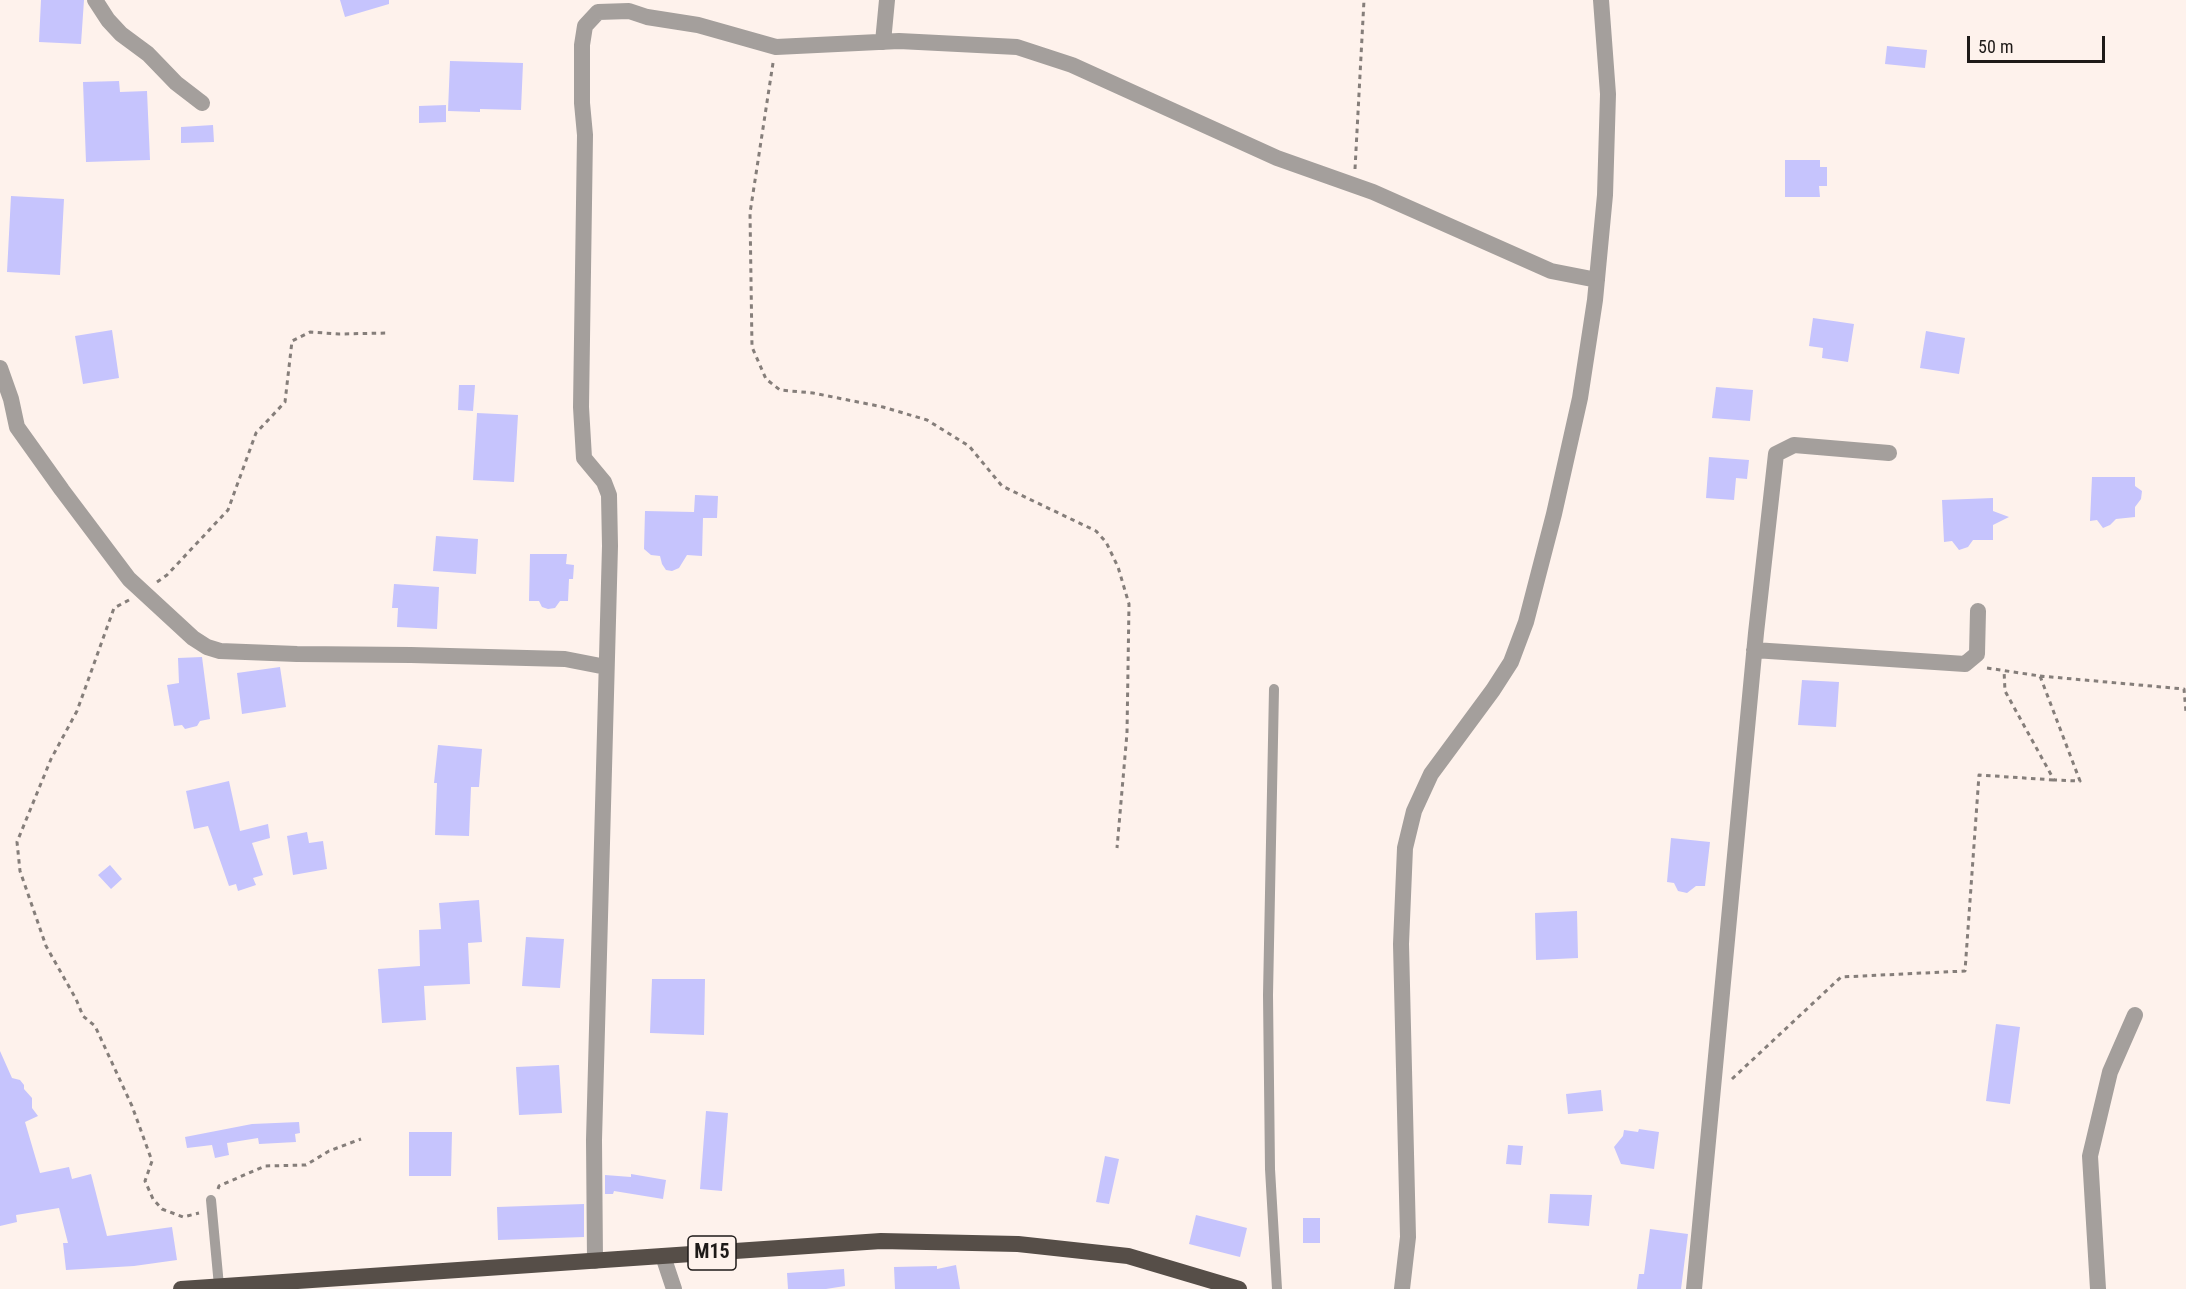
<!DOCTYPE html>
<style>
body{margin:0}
#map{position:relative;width:2186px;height:1289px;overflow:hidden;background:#fef2ec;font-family:"Roboto Condensed",sans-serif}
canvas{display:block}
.scale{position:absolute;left:1967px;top:36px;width:138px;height:27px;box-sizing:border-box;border:3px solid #1e1a18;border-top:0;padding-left:8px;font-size:18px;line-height:21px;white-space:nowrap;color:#1e1a18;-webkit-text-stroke:4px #fef2ec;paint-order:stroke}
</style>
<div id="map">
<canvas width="2186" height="1289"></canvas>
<div class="scale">50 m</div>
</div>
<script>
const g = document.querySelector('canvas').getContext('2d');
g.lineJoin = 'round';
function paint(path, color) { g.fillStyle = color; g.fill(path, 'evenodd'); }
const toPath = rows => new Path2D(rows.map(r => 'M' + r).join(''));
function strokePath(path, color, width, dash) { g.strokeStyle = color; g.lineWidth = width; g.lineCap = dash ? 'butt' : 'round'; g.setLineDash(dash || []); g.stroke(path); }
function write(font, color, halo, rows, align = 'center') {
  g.font = font + ' "Roboto Condensed",sans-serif'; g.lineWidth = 6; g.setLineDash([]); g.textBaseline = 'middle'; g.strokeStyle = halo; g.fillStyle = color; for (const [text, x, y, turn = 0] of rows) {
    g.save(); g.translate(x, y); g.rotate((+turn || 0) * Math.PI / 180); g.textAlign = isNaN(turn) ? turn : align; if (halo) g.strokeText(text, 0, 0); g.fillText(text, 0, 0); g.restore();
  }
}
paint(toPath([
 [41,0,84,0,81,44,39,42],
 [340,0,389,0,389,4,345,17],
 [1887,46,1927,50,1925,68,1885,64],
 [450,61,523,63,521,110,480,109,480,112,448,111],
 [119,81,120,92,147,91,150,160,86,162,83,82],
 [446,105,446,122,419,123,419,106],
 [213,125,214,142,181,143,181,127],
 [1785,160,1820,160,1820,167,1827,167,1827,186,1819,186,1820,197,1785,197],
 [11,196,64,199,60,275,7,272],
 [1813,318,1854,324,1848,362,1822,358,1823,348,1809,346],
 [112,330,119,378,83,384,75,336],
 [1926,331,1965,338,1959,374,1920,368],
 [459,385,475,385,473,411,458,410],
 [1716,387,1753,390,1750,421,1712,418],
 [477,413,518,415,514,482,473,480],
 [1709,457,1749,460,1747,479,1736,478,1734,500,1706,498],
 [2092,477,2135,477,2135,486,2142,491,2141,499,2135,507,2135,517,2116,519,2110,525,2103,528,2097,520,2090,521],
 [695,495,718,496,717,518,703,518,702,556,687,555,679,568,672,571,666,570,662,564,660,556,651,555,644,549,645,511,694,512],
 [1993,498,1993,511,2009,517,1993,525,1993,540,1973,540,1968,547,1959,550,1952,541,1944,542,1942,500],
 [436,536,478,539,476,574,433,571],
 [530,554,567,554,566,564,574,565,573,579,569,579,568,601,560,601,555,608,548,609,542,607,539,601,529,601],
 [394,584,439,587,437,629,397,627,398,608,392,608],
 [202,657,210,719,200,721,197,726,185,729,182,725,174,726,167,685,179,683,178,658],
 [280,667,286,707,242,714,237,673],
 [1802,680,1839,682,1836,727,1798,725],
 [438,745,482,749,479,787,471,787,469,836,435,835,437,783,434,783],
 [229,781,240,831,268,824,270,838,252,843,263,875,253,878,256,885,238,891,236,884,229,886,208,826,194,829,186,791],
 [307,832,309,843,323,841,327,869,293,875,287,836],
 [1671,838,1710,842,1705,886,1696,886,1687,893,1678,891,1674,883,1667,882],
 [110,865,122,879,111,889,98,875],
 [479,900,482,942,468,943,470,984,424,986,426,1020,382,1023,378,969,420,966,419,930,441,929,439,903],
 [1577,911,1578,958,1536,960,1535,913],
 [526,937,564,939,560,988,522,986],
 [652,979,705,979,704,1035,650,1033],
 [1996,1024,2020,1027,2010,1104,1986,1101],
 [0,1051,12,1078,20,1080,24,1085,24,1089,32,1098,32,1108,38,1116,25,1122,40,1173,69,1167,72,1179,91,1174,107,1236,172,1227,177,1260,134,1266,66,1270,63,1243,68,1243,59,1208,16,1215,17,1222,0,1226],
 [559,1065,562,1113,519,1115,516,1067],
 [1601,1090,1603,1111,1568,1114,1566,1094],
 [706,1111,728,1113,722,1191,700,1189],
 [299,1122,300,1133,295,1134,296,1142,259,1144,258,1138,227,1143,229,1155,215,1158,212,1145,187,1148,185,1137,252,1124],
 [1639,1129,1659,1132,1654,1169,1621,1164,1614,1147,1623,1136,1624,1130,1638,1132],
 [409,1132,452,1132,451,1176,409,1176],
 [1508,1145,1523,1146,1521,1165,1506,1164],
 [1105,1156,1119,1159,1109,1204,1096,1202],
 [631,1174,666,1180,663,1199,614,1191,613,1194,605,1194,605,1175,631,1177],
 [1550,1194,1592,1195,1589,1226,1548,1223],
 [584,1204,584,1237,498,1240,497,1207],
 [1196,1215,1247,1228,1240,1257,1189,1244],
 [1303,1218,1320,1218,1320,1243,1303,1243],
 [1650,1229,1688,1234,1681,1289,1637,1289,1639,1274,1644,1274],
 [956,1265,960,1289,895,1289,894,1267,937,1266,937,1269],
 [844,1269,845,1286,826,1289,788,1289,787,1273]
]), '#c6c4fd');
strokePath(toPath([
 [773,63,750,213,752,347,766,379,780,390,813,393,883,407,927,420,969,446,1002,486,1096,531,1106,542,1118,567,1129,604,1127,733,1117,848],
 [1355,169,1364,0],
 [157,582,167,575,228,510,256,433,285,402,292,341,310,332,339,334,389,333],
 [129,600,114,608,77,711,51,759,17,842,20,871,46,946,76,999,83,1016,95,1026,132,1106,152,1161,145,1181,153,1199,162,1209,183,1217,199,1213],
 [1987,668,2040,676,2080,781,2054,780,2005,691,2004,670],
 [2040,676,2184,689,2186,712],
 [1732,1079,1841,977,1965,971,1979,775,2054,780],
 [218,1189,219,1186,265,1166,306,1165,329,1151,361,1139]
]), '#857e7a', 3, [4.5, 4.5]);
strokePath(toPath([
 [1274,689,1268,995,1270,1169,1277,1289],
 [211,1200,219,1286]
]), '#a49f9c', 10);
strokePath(toPath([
 [95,0,108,20,121,34,148,54,176,83,202,103],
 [883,42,887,0],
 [0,368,11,399,17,427,62,490,129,579,193,638,207,647,220,651,297,654,411,655,565,659,606,667],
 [1754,650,1965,664,1977,654,1978,611],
 [663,1256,674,1289],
 [595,1261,594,1140,610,546,609,495,604,482,584,458,581,407,585,135,582,103,582,45,585,26,598,12,629,11,647,17,698,25,776,47,899,41,1017,47,1072,65,1277,158,1373,192,1551,271,1597,280],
 [1402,1289,1408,1237,1401,944,1405,848,1414,811,1431,774,1493,690,1511,662,1526,622,1554,514,1580,398,1595,300,1605,195,1608,94,1601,0],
 [1694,1289,1756,633,1776,454,1794,445,1889,453],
 [2098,1289,2090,1156,2110,1072,2135,1015]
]), '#a49f9c', 16);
strokePath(toPath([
 [181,1289,881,1241,1018,1244,1128,1256,1239,1289]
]), '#564e48', 16);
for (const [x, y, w] of [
 [712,1253,48]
]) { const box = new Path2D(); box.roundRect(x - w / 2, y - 17, w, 34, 4.5); g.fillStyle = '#fef2ec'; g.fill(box); strokePath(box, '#1e1a18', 1.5); }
write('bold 20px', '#1e1a18', null, [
 ["M15",712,1253]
]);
</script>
